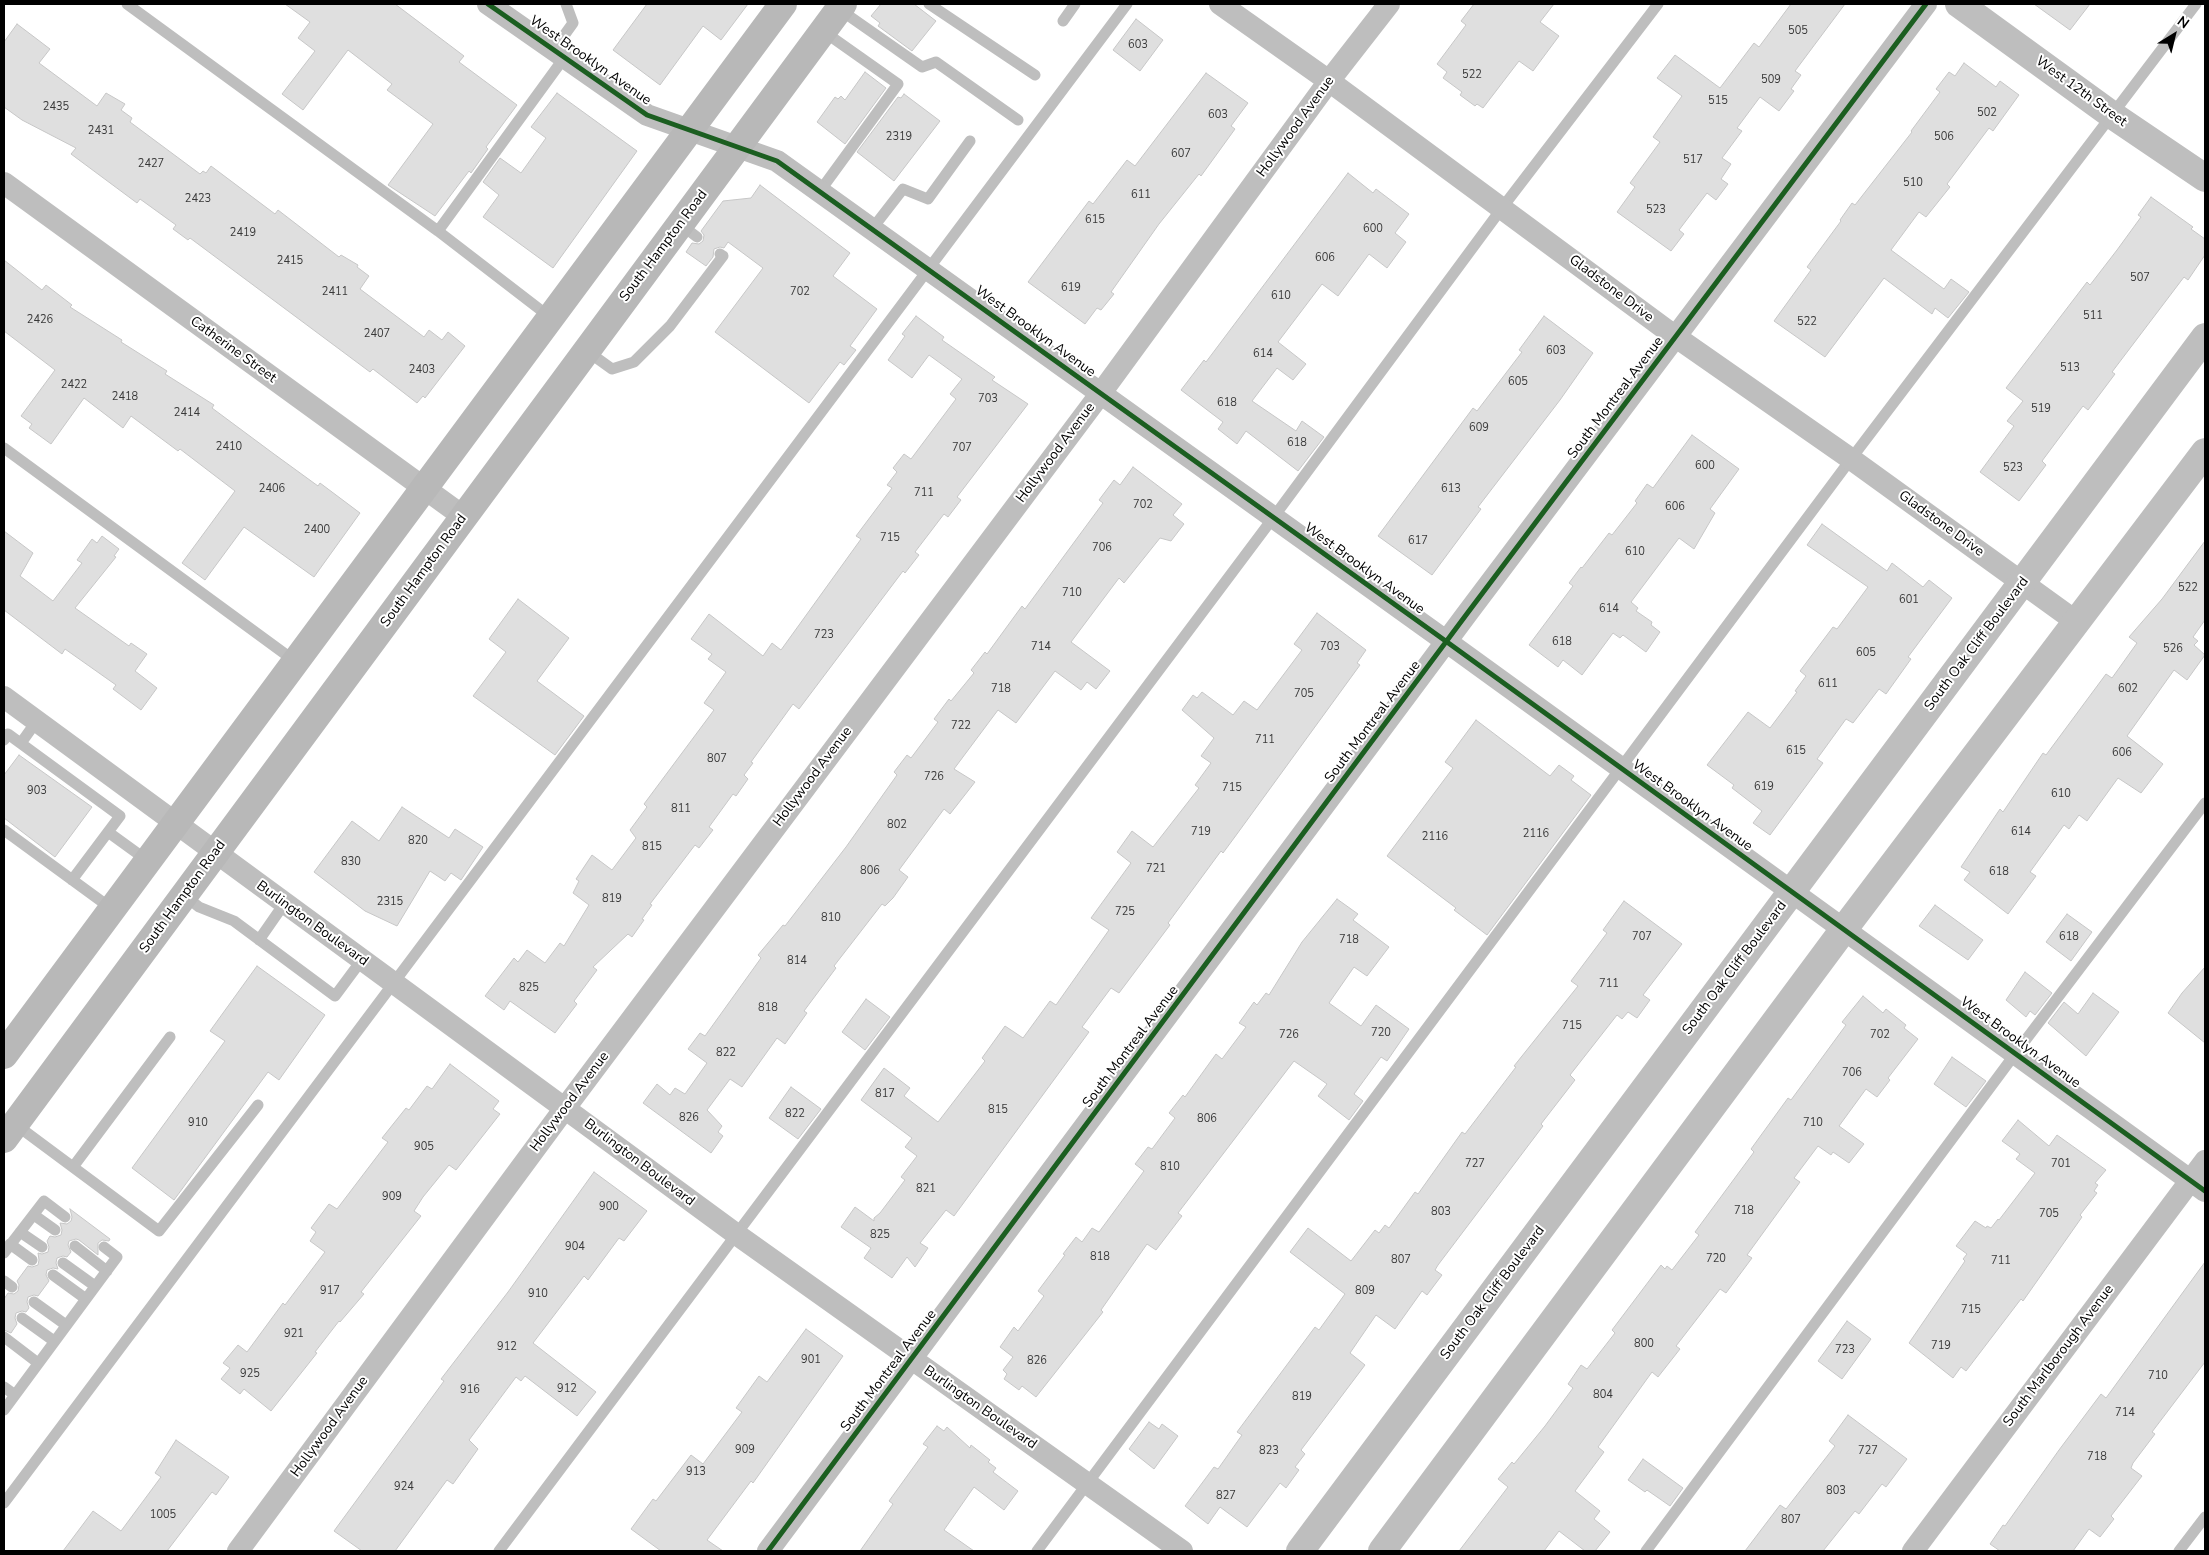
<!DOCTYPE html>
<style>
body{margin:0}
#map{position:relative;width:2209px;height:1555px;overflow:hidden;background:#fff;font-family:"Nunito Sans",sans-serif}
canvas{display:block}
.frame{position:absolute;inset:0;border:5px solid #000;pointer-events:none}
.north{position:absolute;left:2149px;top:10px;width:50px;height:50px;-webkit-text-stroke:4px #fff;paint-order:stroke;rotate:36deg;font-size:14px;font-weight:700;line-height:20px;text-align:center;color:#000}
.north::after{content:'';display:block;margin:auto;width:18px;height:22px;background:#000;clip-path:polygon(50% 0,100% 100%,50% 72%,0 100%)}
</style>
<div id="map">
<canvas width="2209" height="1555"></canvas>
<div class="frame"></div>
<div class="north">N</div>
</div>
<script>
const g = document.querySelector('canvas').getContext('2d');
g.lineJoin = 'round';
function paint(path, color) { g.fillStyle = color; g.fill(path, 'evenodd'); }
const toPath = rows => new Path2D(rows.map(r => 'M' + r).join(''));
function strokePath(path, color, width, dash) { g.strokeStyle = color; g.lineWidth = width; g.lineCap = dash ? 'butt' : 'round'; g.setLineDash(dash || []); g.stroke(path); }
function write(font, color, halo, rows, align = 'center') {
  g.font = font + ' "Nunito Sans",sans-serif'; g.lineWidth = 4; g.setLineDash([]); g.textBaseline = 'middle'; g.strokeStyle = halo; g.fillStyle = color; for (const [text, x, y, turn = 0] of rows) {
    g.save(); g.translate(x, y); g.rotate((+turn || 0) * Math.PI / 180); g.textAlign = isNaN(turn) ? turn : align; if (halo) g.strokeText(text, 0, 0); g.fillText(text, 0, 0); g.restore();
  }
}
const building = toPath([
 [285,4,395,4,464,56,459,62,517,105,486,147,488,149,471,173,469,171,435,216,388,185,433,124,387,90,392,84,348,50,303,110,282,94,315,51,298,38,310,22,285,4],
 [647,4,748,4,721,40,703,26,660,85,613,50,647,4],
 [881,4,914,4,936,21,912,51,878,26,880,23,871,16,881,4],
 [1474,4,1554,4,1540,22,1559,36,1533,71,1519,61,1483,108,1477,104,1475,106,1460,95,1462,92,1443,78,1447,72,1437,64,1466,25,1461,21,1474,4],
 [1791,4,1845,4,1795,71,1801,75,1791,89,1794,91,1779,111,1760,97,1737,128,1742,131,1722,158,1731,164,1721,179,1728,184,1716,200,1707,193,1679,230,1684,234,1671,251,1617,212,1635,187,1630,183,1660,142,1653,137,1682,96,1657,78,1675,55,1720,88,1754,43,1759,47,1791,4],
 [2034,4,2090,4,2070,30,2034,4],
 [1136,19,1163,40,1140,71,1113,50,1136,19],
 [17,24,50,49,39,63,97,106,106,93,125,104,121,110,132,118,130,122,200,174,203,171,206,173,211,166,275,214,278,210,339,257,341,255,358,265,357,267,369,276,360,289,424,337,429,330,442,340,448,332,465,346,425,398,423,396,417,403,373,369,370,372,190,238,188,240,173,229,176,225,140,199,137,203,71,154,76,148,22,120,4,107,4,42,17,24],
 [1964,63,1996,87,2000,81,2019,95,1993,131,1989,128,1947,184,1950,187,1926,217,1919,212,1891,250,1944,289,1951,279,1969,292,1948,318,1935,308,1932,314,1884,278,1825,357,1774,321,1811,270,1807,267,1841,221,1840,220,1852,203,1855,205,1912,132,1911,131,1940,92,1936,89,1949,72,1955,76,1964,63],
 [865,72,886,88,845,144,817,122,835,97,838,99,841,96,845,100,865,72],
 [1206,73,1248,103,1231,126,1235,129,1201,176,1199,174,1159,224,1111,292,1114,294,1101,310,1097,308,1085,324,1028,282,1089,201,1093,204,1127,160,1135,166,1206,73],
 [557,93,637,151,553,268,483,217,499,195,483,182,500,158,521,173,546,138,531,127,557,93],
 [904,94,940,121,894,181,857,152,898,97,901,98,904,94],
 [1348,173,1373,193,1376,189,1409,214,1395,233,1406,242,1387,268,1369,254,1338,296,1322,284,1278,342,1306,364,1293,380,1277,368,1252,401,1296,431,1302,421,1324,437,1298,471,1246,431,1237,444,1218,429,1223,422,1181,390,1204,360,1206,362,1348,173],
 [760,185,850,253,833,276,877,309,850,346,856,350,844,365,840,362,809,403,715,332,763,268,728,242,724,248,720,247,714,249,713,257,706,266,686,252,692,243,699,244,703,241,704,235,701,231,723,201,751,198,760,185],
 [2151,197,2193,227,2191,229,2205,239,2205,255,2188,280,2184,277,2112,372,2115,374,2088,410,2083,406,2042,461,2046,465,2019,501,1980,472,2014,426,2007,421,2023,401,2006,388,2087,282,2090,285,2117,250,2141,217,2138,215,2151,197],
 [4,260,42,290,46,285,72,305,70,307,122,340,121,342,167,371,165,374,214,405,212,408,274,454,318,486,320,483,360,513,314,577,244,527,205,580,182,563,235,491,180,449,178,451,131,416,123,428,84,398,51,444,29,428,32,424,21,416,55,370,4,331,4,260],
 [916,316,944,337,942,340,995,377,992,380,1028,404,957,497,961,500,948,517,944,514,915,552,919,555,905,573,903,571,799,709,793,704,751,762,753,763,744,775,748,779,736,796,733,794,709,827,713,830,699,848,695,845,650,904,652,905,642,919,644,920,632,937,628,934,593,967,597,970,574,1001,577,1004,555,1033,510,1001,504,1010,485,996,514,958,518,962,527,950,545,963,560,943,564,946,589,905,573,893,579,881,576,879,592,855,612,870,636,838,630,830,647,807,644,804,714,710,704,703,726,672,708,659,712,654,691,639,709,614,763,656,772,643,781,650,861,539,856,536,892,488,887,485,897,472,893,468,904,454,911,459,956,399,950,394,962,379,929,355,912,378,888,360,905,336,902,334,916,316],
 [1544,316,1593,353,1560,400,1478,507,1481,509,1432,575,1378,536,1473,408,1477,411,1522,352,1519,350,1544,316],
 [1692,435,1739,469,1710,509,1715,513,1694,549,1679,538,1631,602,1638,608,1636,611,1652,622,1651,625,1660,632,1646,652,1623,635,1620,638,1613,633,1582,675,1563,660,1558,667,1529,645,1573,586,1569,583,1581,567,1582,568,1609,533,1612,535,1637,503,1635,501,1647,484,1653,488,1692,435],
 [1133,467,1182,504,1173,515,1184,524,1171,541,1160,538,1124,583,1119,578,1071,642,1110,671,1096,689,1087,682,1081,690,1055,671,1016,723,998,710,954,769,975,782,950,814,944,809,899,870,908,877,893,898,885,906,882,904,834,966,836,968,804,1011,807,1013,785,1044,777,1038,742,1087,730,1079,707,1110,722,1126,718,1132,723,1136,711,1153,643,1103,657,1084,670,1095,675,1088,685,1094,707,1063,688,1049,700,1033,705,1036,761,958,758,955,783,925,785,926,846,847,897,775,894,772,907,755,911,758,938,722,934,719,949,699,951,701,974,673,971,670,985,652,987,654,1022,606,1025,609,1103,503,1099,500,1114,480,1120,485,1133,467],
 [1822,524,1887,571,1892,563,1923,587,1929,580,1952,598,1908,657,1911,659,1886,694,1879,689,1853,723,1846,719,1817,759,1823,763,1770,835,1753,823,1762,811,1732,788,1734,785,1707,765,1748,712,1770,728,1797,692,1795,691,1806,676,1800,671,1833,627,1837,629,1868,587,1807,545,1822,524],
 [4,531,33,553,20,576,53,601,82,563,77,560,92,539,97,543,102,536,119,549,114,556,116,557,75,608,129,646,131,643,147,654,135,671,157,688,141,710,113,689,116,685,65,649,62,654,4,610,4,531],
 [2205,541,2205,620,2193,637,2198,641,2194,645,2205,655,2187,680,2174,670,2127,736,2163,764,2141,793,2118,778,2087,821,2079,815,2069,829,2064,825,2030,872,2036,876,2008,914,1964,880,1970,872,1961,867,2000,809,2003,812,2043,753,2046,755,2106,674,2112,678,2137,643,2129,637,2162,599,2205,541],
 [518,599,569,638,537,681,584,716,555,755,473,696,506,652,489,639,518,599],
 [1317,613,1366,650,1357,663,1360,665,1237,834,1223,853,1221,851,1168,923,1170,925,1119,993,1111,988,1082,1027,1089,1032,954,1216,946,1210,920,1243,928,1248,915,1267,907,1257,892,1278,864,1258,871,1248,841,1227,855,1207,874,1221,874,1218,880,1213,905,1180,901,1177,917,1156,905,1147,912,1138,861,1100,884,1068,910,1088,904,1096,938,1122,985,1061,982,1058,1005,1026,1023,1038,1050,1001,1056,1005,1109,930,1091,918,1131,863,1117,852,1132,831,1153,847,1199,788,1195,785,1211,763,1201,756,1214,738,1182,710,1193,695,1197,698,1202,692,1233,715,1244,701,1257,710,1302,650,1294,644,1317,613],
 [1476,720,1550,776,1559,765,1574,776,1571,780,1591,795,1487,935,1454,910,1456,908,1387,856,1453,768,1445,762,1476,720],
 [19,755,92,807,55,857,4,818,4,775,19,755],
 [402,807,449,838,455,829,483,847,461,880,451,873,445,881,430,871,397,926,365,911,314,872,352,821,379,841,402,807],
 [1337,899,1358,914,1353,920,1389,947,1367,976,1354,967,1329,1003,1361,1026,1376,1005,1409,1029,1387,1061,1381,1057,1354,1094,1363,1101,1349,1120,1318,1096,1327,1084,1294,1061,1178,1213,1182,1216,1156,1250,1147,1244,1101,1310,1103,1312,1036,1397,1022,1386,1019,1390,1004,1379,1007,1374,1003,1370,1013,1357,1000,1347,1014,1327,1018,1331,1044,1296,1038,1291,1065,1255,1063,1254,1076,1237,1082,1242,1092,1228,1099,1232,1144,1171,1135,1164,1148,1147,1152,1149,1175,1118,1169,1113,1183,1095,1185,1097,1216,1054,1222,1059,1246,1027,1239,1023,1254,1002,1257,1005,1266,993,1269,995,1302,942,1337,899],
 [1624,901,1682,944,1643,995,1650,1000,1637,1018,1628,1012,1622,1019,1617,1015,1570,1075,1575,1080,1541,1124,1543,1126,1438,1265,1435,1270,1442,1275,1427,1295,1422,1291,1395,1329,1376,1315,1350,1353,1365,1365,1301,1450,1305,1454,1295,1467,1299,1470,1286,1488,1280,1483,1247,1527,1220,1507,1208,1524,1185,1506,1214,1467,1218,1469,1242,1435,1237,1432,1315,1327,1319,1330,1345,1294,1290,1252,1308,1228,1351,1261,1375,1230,1379,1233,1385,1225,1389,1228,1415,1192,1418,1194,1462,1132,1465,1134,1516,1067,1514,1066,1578,986,1571,981,1607,933,1603,930,1624,901],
 [1935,905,1983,940,1968,960,1919,926,1935,905],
 [2067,914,2092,932,2071,961,2046,942,2067,914],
 [257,966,325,1015,279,1080,268,1072,174,1200,132,1168,225,1041,210,1031,257,966],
 [2205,967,2205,1043,2168,1013,2182,993,2205,967],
 [2025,972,2052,993,2035,1015,2030,1011,2026,1017,2006,1000,2025,972],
 [2093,993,2119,1012,2086,1056,2048,1023,2064,1002,2078,1014,2093,993],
 [1863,996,1883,1013,1886,1009,1906,1025,1904,1028,1918,1039,1888,1078,1890,1080,1877,1097,1866,1089,1839,1126,1864,1144,1849,1163,1833,1152,1831,1155,1818,1146,1794,1178,1800,1182,1747,1255,1752,1258,1726,1293,1720,1289,1676,1346,1680,1349,1658,1377,1652,1372,1598,1447,1604,1452,1575,1491,1600,1511,1594,1519,1610,1532,1595,1551,1585,1551,1559,1531,1544,1551,1459,1551,1508,1487,1498,1479,1512,1462,1514,1464,1545,1426,1573,1388,1568,1384,1581,1365,1587,1369,1615,1333,1612,1330,1661,1265,1665,1269,1667,1266,1672,1270,1699,1235,1695,1232,1754,1152,1751,1149,1788,1098,1791,1100,1846,1025,1842,1022,1863,996],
 [866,999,890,1017,865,1050,842,1032,866,999],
 [1952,1057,1986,1081,1966,1107,1934,1084,1952,1057],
 [450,1064,499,1101,493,1109,500,1114,456,1170,449,1165,423,1197,414,1211,421,1216,361,1292,364,1294,340,1322,339,1321,315,1352,317,1353,271,1411,244,1389,240,1394,221,1379,230,1368,223,1363,238,1345,247,1352,283,1303,285,1305,325,1252,310,1241,316,1232,311,1228,329,1204,337,1209,388,1142,382,1138,406,1108,409,1110,427,1086,432,1089,450,1064],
 [791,1087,821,1109,798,1139,769,1118,791,1087],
 [2018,1120,2049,1146,2057,1135,2106,1170,2095,1183,2098,1185,2094,1191,2097,1193,2080,1215,2082,1217,2023,1301,2021,1299,1966,1371,1961,1367,1953,1378,1909,1343,1965,1261,1963,1259,1967,1254,1956,1246,1975,1221,1986,1228,1987,1226,1991,1228,1998,1219,1999,1220,2035,1173,2016,1159,2020,1154,2002,1141,2018,1120],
 [594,1172,647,1211,624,1241,619,1238,588,1280,584,1276,533,1343,596,1392,577,1416,525,1376,521,1381,516,1377,469,1440,478,1449,453,1484,447,1480,395,1551,362,1551,334,1531,444,1381,441,1379,508,1292,594,1172],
 [70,1209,110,1239,109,1241,102,1240,98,1243,98,1255,79,1240,76,1239,69,1241,68,1245,71,1252,67,1257,63,1256,57,1258,56,1263,58,1269,53,1268,47,1270,46,1275,49,1281,38,1296,34,1295,28,1297,27,1302,29,1308,26,1312,22,1311,16,1313,15,1318,17,1324,11,1333,4,1330,4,1299,8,1293,14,1294,18,1291,19,1285,17,1281,28,1266,32,1267,38,1265,39,1260,38,1253,42,1254,48,1252,49,1247,47,1241,50,1236,55,1237,61,1235,62,1230,60,1223,67,1224,71,1221,72,1217,70,1209],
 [2205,1262,2205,1362,2152,1432,2155,1434,2133,1463,2131,1468,2142,1476,2111,1516,2114,1519,2100,1537,2089,1529,2073,1551,2000,1551,1990,1544,2003,1525,2005,1526,2059,1450,2101,1394,2106,1398,2205,1262],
 [1847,1321,1871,1339,1842,1379,1818,1361,1847,1321],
 [806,1329,843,1356,753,1483,751,1481,707,1540,723,1551,661,1551,631,1529,653,1499,656,1501,691,1455,703,1464,742,1412,736,1408,759,1376,767,1382,806,1329],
 [1848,1415,1907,1459,1886,1487,1882,1484,1859,1514,1855,1511,1823,1551,1745,1551,1780,1505,1786,1509,1835,1446,1829,1441,1848,1415],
 [1149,1422,1159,1429,1162,1424,1178,1436,1154,1469,1129,1449,1149,1422],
 [937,1426,944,1431,947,1427,970,1448,971,1445,990,1460,988,1462,996,1468,993,1472,1018,1491,1004,1510,974,1487,944,1530,974,1551,860,1551,893,1504,889,1501,928,1447,923,1444,937,1426],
 [176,1440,229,1477,216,1495,212,1492,167,1551,63,1551,93,1511,121,1531,161,1477,155,1473,176,1440],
 [1643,1459,1683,1488,1670,1506,1647,1490,1645,1492,1628,1480,1643,1459]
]);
paint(building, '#dfdfdf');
strokePath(building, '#c7c7c7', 1);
strokePath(toPath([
 [127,4,438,231,551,318],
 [929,4,1035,75],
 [839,9,922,67,936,62,1018,120],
 [1063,21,1075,4],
 [553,51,573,23,566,4],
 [820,191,898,84,823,31],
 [680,224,697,237],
 [872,229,903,189,928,199,970,141],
 [438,231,564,58],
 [587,351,612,369,634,362,670,326,723,256,720,254],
 [4,448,296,662],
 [4,740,8,734,120,816,72,880],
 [21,743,36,722],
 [4,830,112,909],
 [108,832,148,861],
 [184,895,199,907,234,921,335,996,361,961],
 [259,940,284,904],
 [15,1124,159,1231,258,1105],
 [73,1167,170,1037],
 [34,1215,55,1230],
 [20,1232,42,1247],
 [10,1244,32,1260],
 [75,1246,107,1271],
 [4,1253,44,1201,65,1217],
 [63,1263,95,1286],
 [53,1275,86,1299],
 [4,1281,12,1287],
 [34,1302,66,1325],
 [22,1318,54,1341],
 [4,1337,38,1363],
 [4,1387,15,1395],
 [4,1410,117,1257,104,1247],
 [4,1503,1127,4],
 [499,1551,1273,518,1502,208,1658,4],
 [1037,1551,1851,459,2196,4],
 [1646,1551,2015,1054,2205,803],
 [2179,1551,2205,1517]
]), '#bebebe', 11);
strokePath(toPath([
 [488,4,647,115,777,161,1447,642,2205,1191],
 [1220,4,1329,81,1676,337,1851,459,2078,623],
 [4,183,464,517],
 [4,697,736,1234,1182,1551],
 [238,1551,565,1108,1101,393,1329,81,1389,4],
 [768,1551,1469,611,1926,4],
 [1913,1551,2205,1161]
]), '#bebebe', 22);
strokePath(toPath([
 [1959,4,2112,115,2205,178],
 [1300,1551,2205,337],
 [1382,1551,1844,929,2205,452]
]), '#bebebe', 28);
strokePath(toPath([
 [4,1055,783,4],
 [4,1139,843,4]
]), '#b8b8b8', 28);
strokePath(toPath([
 [488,4,647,115,777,161,1447,642,2205,1191],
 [768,1551,1469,611,1926,4]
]), '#1b5e20', 5);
write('11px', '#383838', null, [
 ["505",1798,31],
 ["603",1138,45],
 ["522",1472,75],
 ["509",1771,80],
 ["515",1718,101],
 ["2435",56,107],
 ["502",1987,113],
 ["603",1218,115],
 ["2431",101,131],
 ["2319",899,137],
 ["506",1944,137],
 ["607",1181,154],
 ["517",1693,160],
 ["2427",151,164],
 ["510",1913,183],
 ["611",1141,195],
 ["2423",198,199],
 ["523",1656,210],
 ["615",1095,220],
 ["600",1373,229],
 ["2419",243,233],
 ["606",1325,258],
 ["2415",290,261],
 ["507",2140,278],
 ["619",1071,288],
 ["2411",335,292],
 ["702",800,292],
 ["610",1281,296],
 ["511",2093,316],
 ["2426",40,320],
 ["522",1807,322],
 ["2407",377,334],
 ["603",1556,351],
 ["614",1263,354],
 ["513",2070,368],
 ["2403",422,370],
 ["605",1518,382],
 ["2422",74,385],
 ["2418",125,397],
 ["703",988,399],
 ["618",1227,403],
 ["519",2041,409],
 ["2414",187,413],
 ["609",1479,428],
 ["618",1297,443],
 ["2410",229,447],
 ["707",962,448],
 ["600",1705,466],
 ["523",2013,468],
 ["2406",272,489],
 ["613",1451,489],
 ["711",924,493],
 ["702",1143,505],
 ["606",1675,507],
 ["2400",317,530],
 ["715",890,538],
 ["617",1418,541],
 ["706",1102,548],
 ["610",1635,552],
 ["522",2188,588],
 ["710",1072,593],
 ["601",1909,600],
 ["614",1609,609],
 ["723",824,635],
 ["618",1562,642],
 ["714",1041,647],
 ["703",1330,647],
 ["526",2173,649],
 ["605",1866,653],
 ["611",1828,684],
 ["718",1001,689],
 ["602",2128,689],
 ["705",1304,694],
 ["722",961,726],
 ["711",1265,740],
 ["615",1796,751],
 ["606",2122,753],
 ["807",717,759],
 ["726",934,777],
 ["619",1764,787],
 ["715",1232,788],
 ["903",37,791],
 ["610",2061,794],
 ["811",681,809],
 ["802",897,825],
 ["719",1201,832],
 ["614",2021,832],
 ["2116",1536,834],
 ["2116",1435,837],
 ["820",418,841],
 ["815",652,847],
 ["830",351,862],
 ["721",1156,869],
 ["806",870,871],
 ["618",1999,872],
 ["819",612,899],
 ["2315",390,902],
 ["725",1125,912],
 ["810",831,918],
 ["707",1642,937],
 ["618",2069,937],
 ["718",1349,940],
 ["814",797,961],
 ["711",1609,984],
 ["825",529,988],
 ["818",768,1008],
 ["715",1572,1026],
 ["720",1381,1033],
 ["726",1289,1035],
 ["702",1880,1035],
 ["822",726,1053],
 ["706",1852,1073],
 ["817",885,1094],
 ["815",998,1110],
 ["822",795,1114],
 ["826",689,1118],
 ["806",1207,1119],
 ["910",198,1123],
 ["710",1813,1123],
 ["905",424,1147],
 ["727",1475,1164],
 ["701",2061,1164],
 ["810",1170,1167],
 ["821",926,1189],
 ["909",392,1197],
 ["900",609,1207],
 ["718",1744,1211],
 ["803",1441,1212],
 ["705",2049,1214],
 ["825",880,1235],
 ["904",575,1247],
 ["818",1100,1257],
 ["720",1716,1259],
 ["807",1401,1260],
 ["711",2001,1261],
 ["917",330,1291],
 ["809",1365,1291],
 ["910",538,1294],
 ["715",1971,1310],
 ["921",294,1334],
 ["800",1644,1344],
 ["719",1941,1346],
 ["912",507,1347],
 ["723",1845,1350],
 ["901",811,1360],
 ["826",1037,1361],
 ["925",250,1374],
 ["710",2158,1376],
 ["912",567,1389],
 ["916",470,1390],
 ["804",1603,1395],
 ["819",1302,1397],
 ["714",2125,1413],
 ["909",745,1450],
 ["823",1269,1451],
 ["727",1868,1451],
 ["718",2097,1457],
 ["913",696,1472],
 ["924",404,1487],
 ["803",1836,1491],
 ["827",1226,1496],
 ["1005",163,1515],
 ["807",1791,1520]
]);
write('14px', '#000', '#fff', [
 ["West Brooklyn Avenue",590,61,35],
 ["West 12th Street",2081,92,36],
 ["Hollywood Avenue",1296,127,-54],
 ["South Hampton Road",664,246,-53],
 ["Gladstone Drive",1611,289,37],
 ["West Brooklyn Avenue",1035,332,36],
 ["Catherine Street",233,350,36],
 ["South Montreal Avenue",1616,398,-53],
 ["Hollywood Avenue",1056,453,-53],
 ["Gladstone Drive",1941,524,36],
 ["West Brooklyn Avenue",1364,569,36],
 ["South Hampton Road",424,571,-54],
 ["South Oak Cliff Boulevard",1977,644,-53],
 ["South Montreal Avenue",1373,722,-53],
 ["Hollywood Avenue",813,777,-53],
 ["West Brooklyn Avenue",1692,806,36],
 ["South Hampton Road",183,897,-54],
 ["Burlington Boulevard",312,924,36],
 ["South Oak Cliff Boulevard",1735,968,-53],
 ["West Brooklyn Avenue",2020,1043,36],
 ["South Montreal Avenue",1131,1047,-53],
 ["Hollywood Avenue",570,1102,-53],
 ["Burlington Boulevard",639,1163,37],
 ["South Oak Cliff Boulevard",1493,1293,-53],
 ["South Marlborough Avenue",2059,1356,-53],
 ["South Montreal Avenue",889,1371,-53],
 ["Burlington Boulevard",980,1408,35],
 ["Hollywood Avenue",330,1427,-54]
]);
</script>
